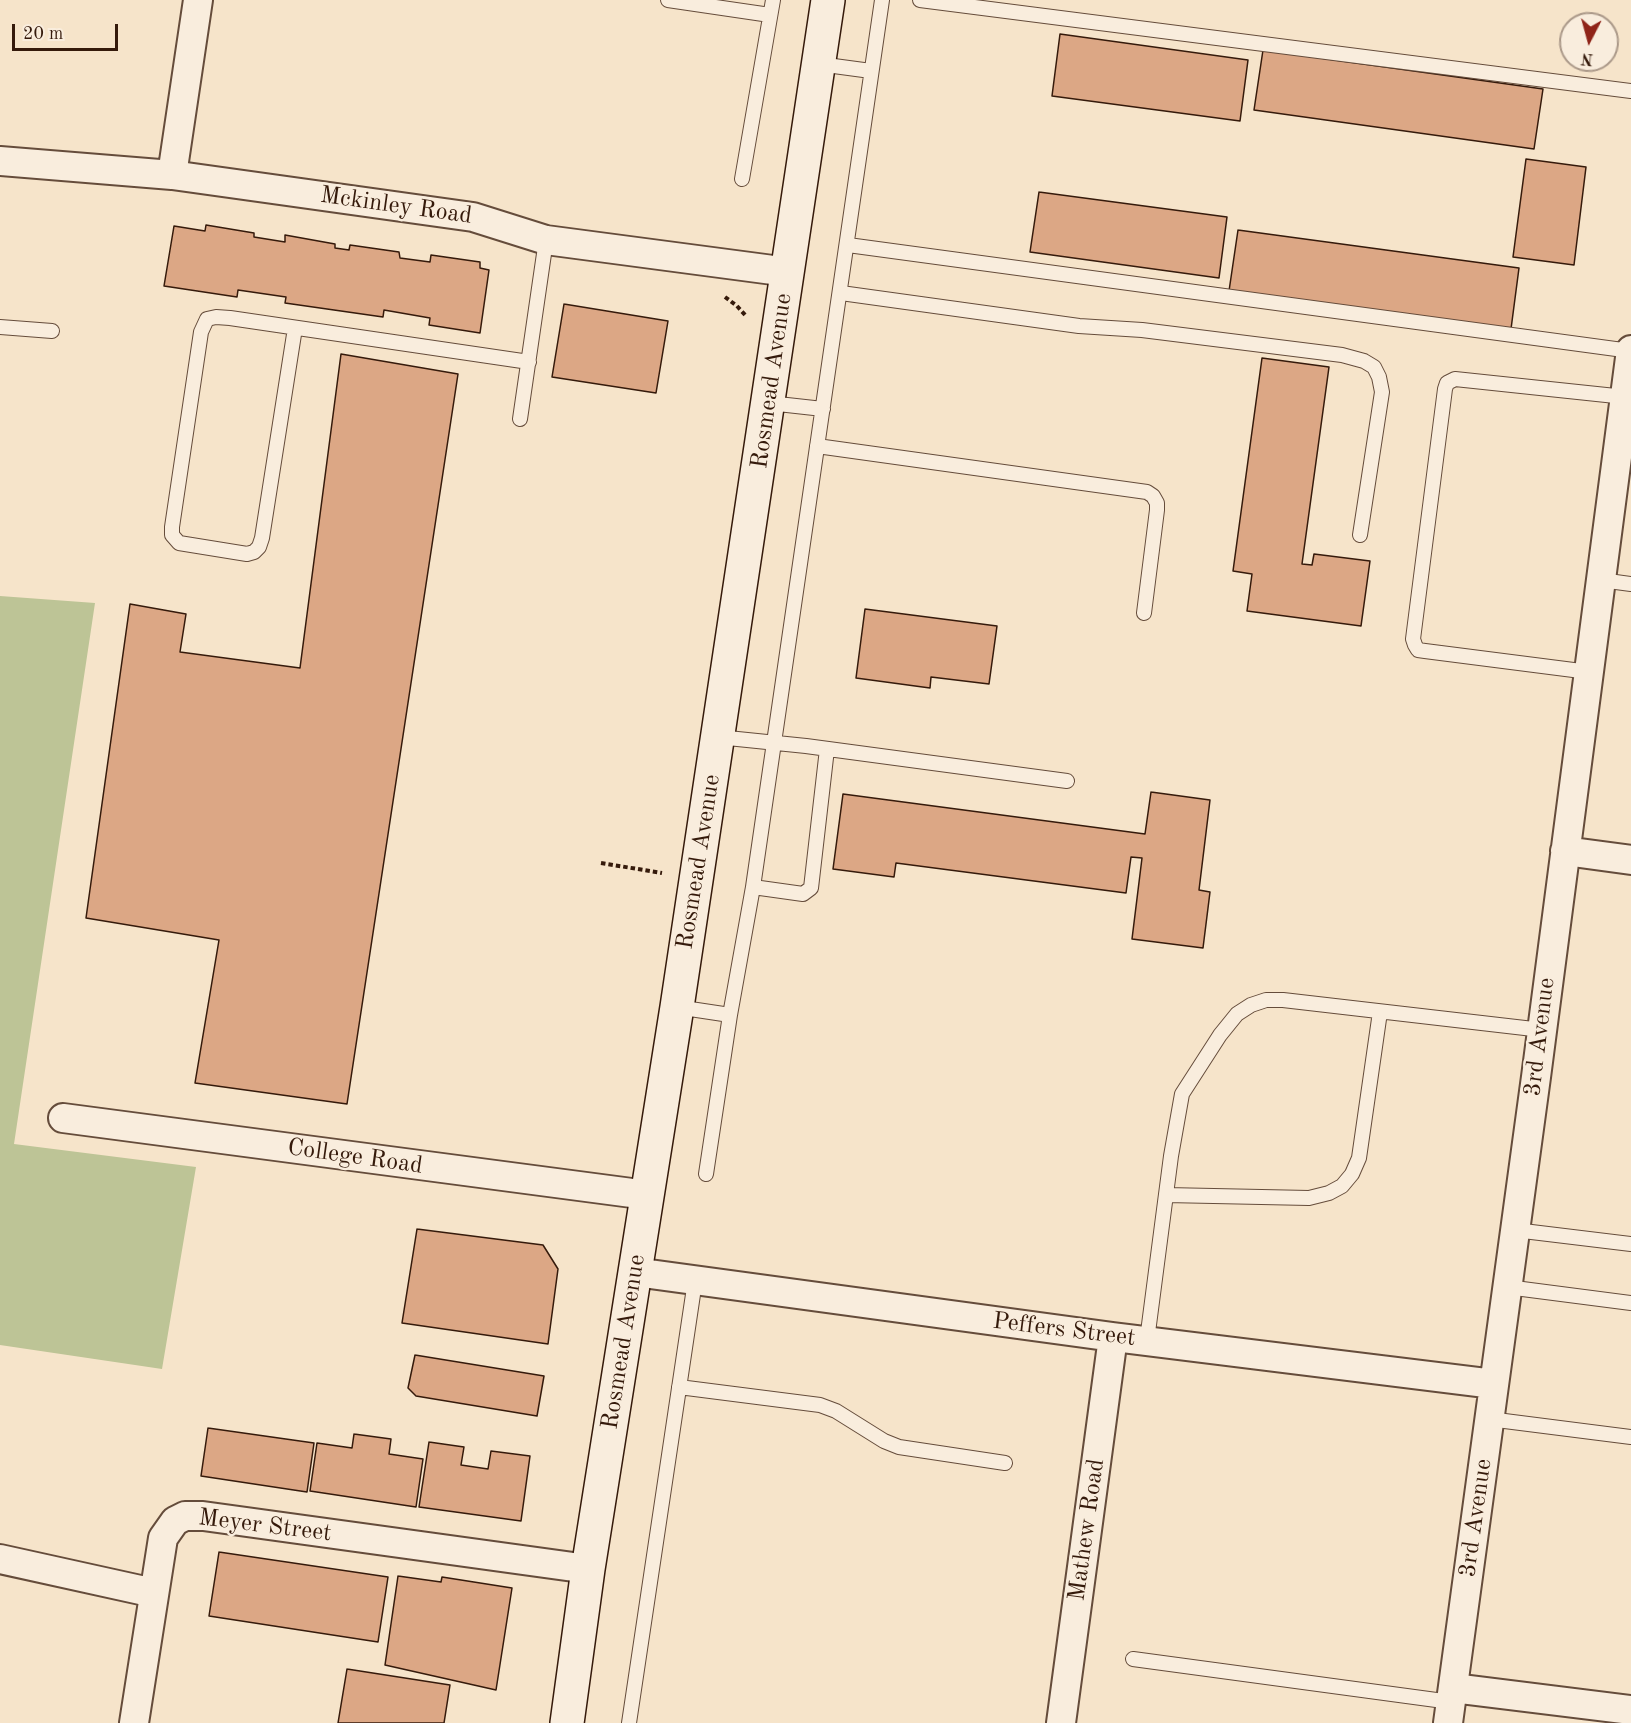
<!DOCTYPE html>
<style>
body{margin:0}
#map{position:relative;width:1631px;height:1723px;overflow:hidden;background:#f6e4ca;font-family:"Old Standard TT",serif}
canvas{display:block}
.north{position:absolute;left:1559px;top:12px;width:60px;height:60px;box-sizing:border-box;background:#f9eddd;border:2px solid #ab9989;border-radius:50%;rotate:186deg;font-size:16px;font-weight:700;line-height:24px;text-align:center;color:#351a0b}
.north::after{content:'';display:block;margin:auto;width:21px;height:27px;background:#8f2418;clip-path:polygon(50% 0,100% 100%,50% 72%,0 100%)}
.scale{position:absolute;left:12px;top:24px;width:106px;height:27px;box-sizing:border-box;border:3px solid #351a0b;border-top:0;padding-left:8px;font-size:18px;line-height:21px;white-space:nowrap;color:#351a0b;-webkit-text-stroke:4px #f9eddd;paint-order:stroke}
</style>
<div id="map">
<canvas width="1631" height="1723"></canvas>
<div class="north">N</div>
<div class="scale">20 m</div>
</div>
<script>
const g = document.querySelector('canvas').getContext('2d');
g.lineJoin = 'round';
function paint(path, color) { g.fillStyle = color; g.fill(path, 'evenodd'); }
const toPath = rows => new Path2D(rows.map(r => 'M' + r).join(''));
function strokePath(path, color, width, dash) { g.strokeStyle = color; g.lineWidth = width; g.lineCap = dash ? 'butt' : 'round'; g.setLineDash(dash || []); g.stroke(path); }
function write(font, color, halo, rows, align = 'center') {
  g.font = font + ' "Old Standard TT",serif'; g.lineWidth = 5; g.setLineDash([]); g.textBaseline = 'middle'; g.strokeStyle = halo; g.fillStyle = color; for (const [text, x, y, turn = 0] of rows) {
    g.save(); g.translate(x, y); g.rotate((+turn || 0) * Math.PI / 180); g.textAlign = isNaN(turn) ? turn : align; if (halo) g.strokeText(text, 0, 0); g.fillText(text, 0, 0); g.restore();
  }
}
paint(toPath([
 [0,596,95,603,14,1144,196,1167,162,1369,0,1345]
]), '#bdc496');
const building = toPath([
 [1060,34,1248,60,1240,121,1052,96,1060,34],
 [1263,50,1543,89,1534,149,1254,110,1263,50],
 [1526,159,1586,167,1574,265,1513,257,1526,159],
 [1039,192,1227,217,1219,278,1030,252,1039,192],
 [206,225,254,233,254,237,285,242,285,235,335,244,335,248,349,250,350,245,399,252,400,258,430,262,431,255,480,262,480,268,489,270,480,333,429,325,430,318,384,310,383,317,285,303,286,297,238,290,237,297,164,286,174,226,205,231,206,225],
 [1238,230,1519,268,1511,329,1229,291,1238,230],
 [564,304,668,321,656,393,552,377,564,304],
 [341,354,458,374,347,1104,195,1083,219,940,86,918,130,604,186,614,180,652,300,668,341,354],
 [1262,358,1329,367,1302,564,1312,565,1314,554,1370,561,1361,626,1247,611,1252,574,1233,571,1262,358],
 [865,609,997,626,989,684,931,677,930,688,856,678,865,609],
 [1151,792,1210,800,1199,890,1210,892,1203,948,1132,939,1142,858,1131,857,1126,893,896,863,894,877,833,869,843,794,1145,834,1151,792],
 [417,1229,543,1245,558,1269,548,1344,402,1323,417,1229],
 [415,1355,544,1376,537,1416,416,1396,408,1388,415,1355],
 [208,1428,314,1443,307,1492,201,1476,208,1428],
 [354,1434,391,1439,389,1454,423,1459,416,1507,310,1491,317,1443,352,1448,354,1434],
 [429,1442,464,1447,461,1465,488,1469,491,1451,530,1456,521,1521,419,1507,429,1442],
 [219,1552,388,1577,378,1642,209,1616,219,1552],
 [398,1576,441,1582,442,1577,512,1588,496,1690,385,1665,398,1576],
 [347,1669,450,1685,444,1723,338,1723,347,1669]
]);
paint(building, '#dca785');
strokePath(building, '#351a0b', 1.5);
const lane = toPath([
 [668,0,770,15],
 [920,0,1631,91],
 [819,64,871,71],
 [742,179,773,0],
 [848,245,1631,351],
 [841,293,1079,326,1142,330,1342,355,1364,361,1374,367,1379,377,1382,392,1360,535],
 [0,327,52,331],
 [295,328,262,538,259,547,254,552,247,554,179,543,172,535,172,527,201,332,207,319,216,317,230,318,529,362],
 [769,403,823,409],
 [520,419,546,240],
 [817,446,1147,492,1153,496,1157,503,1157,510,1144,613],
 [1601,580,1631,584],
 [1589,672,1425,651,1418,650,1415,645,1413,639,1445,389,1447,383,1455,379,1625,397],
 [718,737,806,746,1067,781],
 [753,887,803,894,811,888,827,749],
 [677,1007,730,1015],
 [706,1174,730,1015,753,887,882,0],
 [1166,1195,1309,1198,1329,1193,1342,1186,1352,1174,1359,1158,1380,1012],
 [1515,1230,1631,1244],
 [1507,1287,1631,1303],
 [1147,1340,1171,1156,1182,1094,1220,1035,1237,1014,1251,1005,1266,1000,1283,1000,1542,1030],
 [679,1387,820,1405,836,1411,884,1441,899,1447,1005,1463],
 [1489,1419,1631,1437],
 [1133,1659,1451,1702],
 [629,1723,695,1281]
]);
const street = toPath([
 [0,161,172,175,473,217,546,240,788,272],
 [172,175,198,0],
 [1565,851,1631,860],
 [63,1118,647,1195],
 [635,1272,1113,1337,1494,1384],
 [0,1559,154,1593],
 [1453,1688,1631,1710],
 [134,1723,163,1538,175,1521,185,1516,203,1516,588,1569],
 [1061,1723,1113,1337],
 [1448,1723,1536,1077,1631,350]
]);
const secondary = toPath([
 [567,1723,588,1569,677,1007,828,0]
]);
strokePath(lane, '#654c3b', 16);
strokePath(street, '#654c3b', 32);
strokePath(secondary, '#351a0b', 36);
strokePath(toPath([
 [725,297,737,306,746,316],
 [601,863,662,873]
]), '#351a0b', 4, [4.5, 3]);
strokePath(lane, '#f9eddd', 14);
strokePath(street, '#f9eddd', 28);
strokePath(secondary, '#f9eddd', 33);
write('24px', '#351a0b', '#f9eddd', [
 ["Mckinley Road",396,206,8],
 ["Rosmead Avenue",772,381,-82],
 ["Rosmead Avenue",699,862,-81],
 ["3rd Avenue",1540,1037,-83],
 ["College Road",355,1157,8],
 ["Peffers Street",1064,1330,7],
 ["Rosmead Avenue",624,1342,-81],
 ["3rd Avenue",1476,1518,-82],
 ["Meyer Street",265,1526,7],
 ["Mathew Road",1087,1530,-82]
]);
</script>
